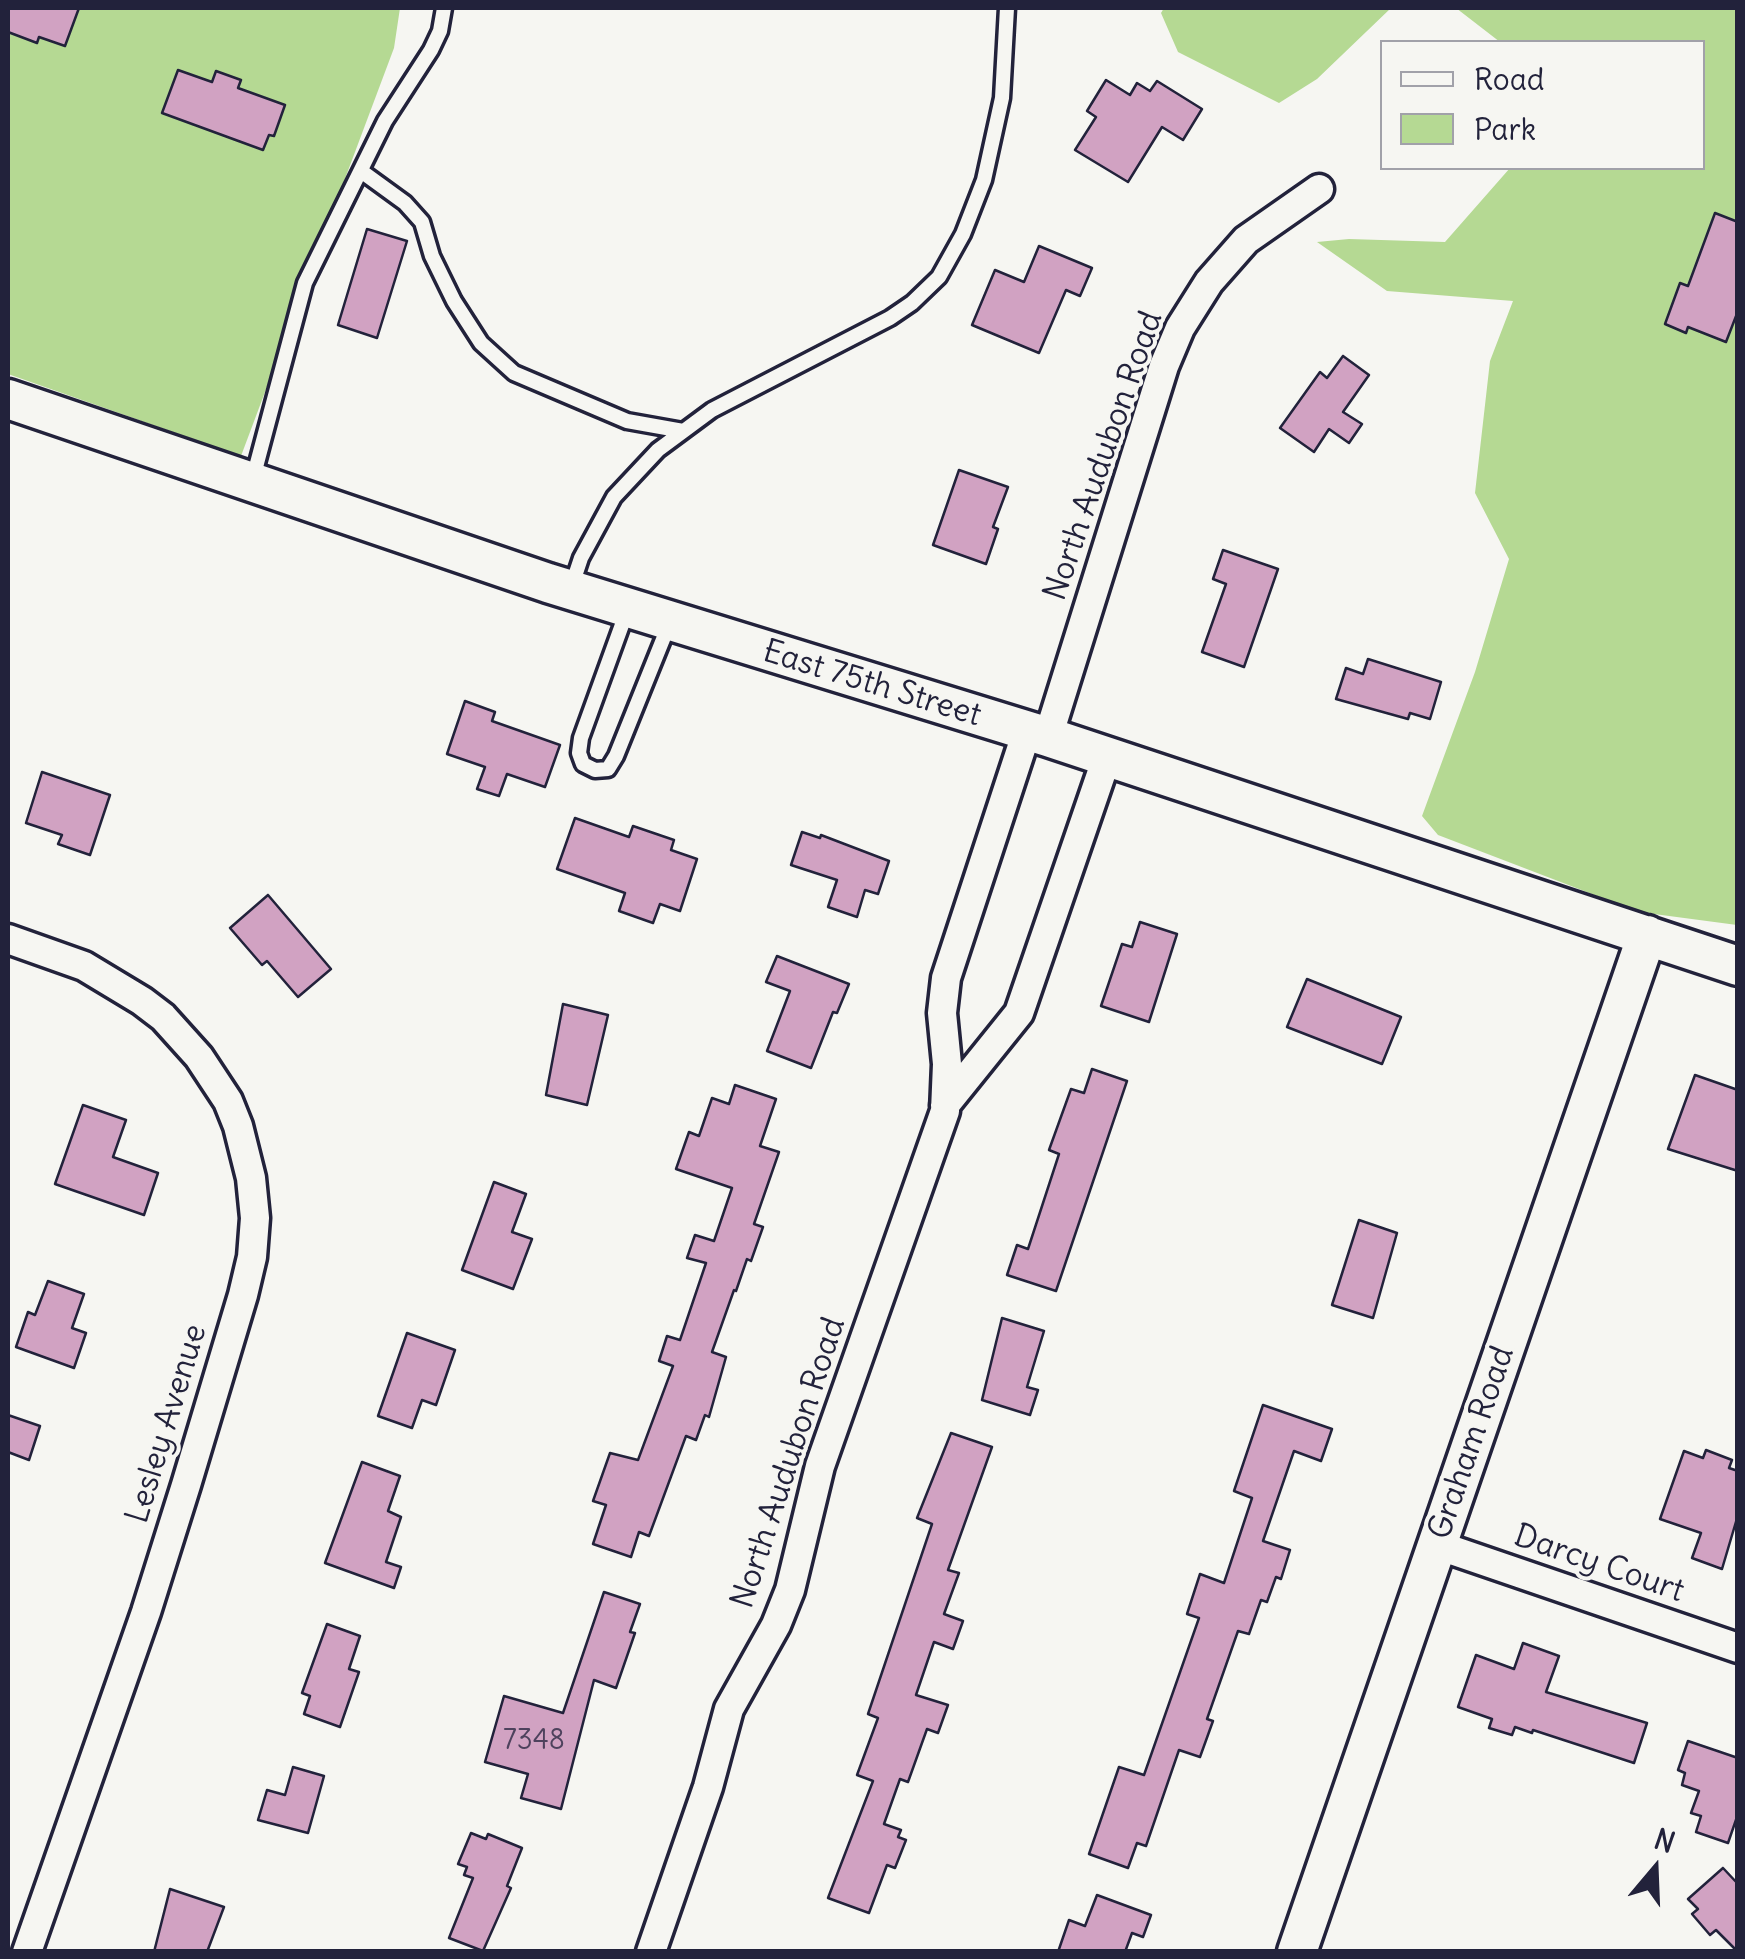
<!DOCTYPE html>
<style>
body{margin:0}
#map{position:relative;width:1745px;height:1959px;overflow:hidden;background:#f6f6f2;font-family:Delius,sans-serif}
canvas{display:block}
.frame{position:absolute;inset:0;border:10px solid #22223b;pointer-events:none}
.legend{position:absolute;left:1380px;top:40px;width:325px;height:130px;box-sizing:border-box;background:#f6f6f2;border:2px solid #a1a1a9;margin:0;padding:12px 18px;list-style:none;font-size:30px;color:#22223b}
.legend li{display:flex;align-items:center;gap:20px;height:50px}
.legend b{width:50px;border:2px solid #a1a1a9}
.north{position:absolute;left:1605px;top:1819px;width:100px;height:100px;-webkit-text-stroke:8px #f6f6f2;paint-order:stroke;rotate:19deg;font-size:28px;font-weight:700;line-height:40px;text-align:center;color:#22223b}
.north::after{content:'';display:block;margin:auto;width:35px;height:45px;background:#22223b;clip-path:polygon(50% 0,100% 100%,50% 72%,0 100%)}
</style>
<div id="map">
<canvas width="1745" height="1959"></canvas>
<div class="frame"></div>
<ul class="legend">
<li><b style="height:12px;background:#f6f6f2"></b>Road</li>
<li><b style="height:28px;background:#b5d993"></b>Park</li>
</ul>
<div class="north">N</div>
</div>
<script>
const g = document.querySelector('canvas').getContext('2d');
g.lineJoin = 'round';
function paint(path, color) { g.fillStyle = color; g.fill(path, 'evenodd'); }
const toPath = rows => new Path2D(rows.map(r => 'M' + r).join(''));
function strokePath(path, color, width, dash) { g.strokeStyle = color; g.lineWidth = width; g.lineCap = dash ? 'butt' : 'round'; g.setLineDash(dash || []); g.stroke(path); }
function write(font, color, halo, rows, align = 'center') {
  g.font = font + ' Delius,sans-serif'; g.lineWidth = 8; g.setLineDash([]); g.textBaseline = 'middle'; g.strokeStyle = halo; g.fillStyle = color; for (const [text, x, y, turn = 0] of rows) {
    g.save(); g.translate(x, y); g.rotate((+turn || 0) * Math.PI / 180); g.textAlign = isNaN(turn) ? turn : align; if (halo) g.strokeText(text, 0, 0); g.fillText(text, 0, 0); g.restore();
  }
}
paint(toPath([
 [8,8,400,8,394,48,241,456,8,374],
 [1164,8,1391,8,1317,79,1279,103,1178,52,1161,13],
 [1456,8,1737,8,1737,925,1639,912,1438,835,1422,816,1475,672,1509,559,1475,493,1490,361,1513,301,1387,291,1317,242,1349,239,1445,242,1510,168,1702,168,1702,42,1500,42]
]), '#b5d993');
const building = toPath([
 [8,8,79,8,65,46,39,37,37,43,8,32,8,8],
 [178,70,212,82,216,71,241,80,238,88,285,105,274,136,269,135,263,150,162,113,178,70],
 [1106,80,1130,95,1137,83,1150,91,1157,81,1202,109,1183,140,1162,127,1128,182,1075,150,1096,117,1087,111,1106,80],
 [1715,213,1738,222,1738,311,1726,342,1688,327,1686,333,1665,324,1680,283,1688,286,1715,213],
 [367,229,407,241,377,338,338,325,367,229],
 [1039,246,1092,268,1080,296,1066,290,1039,353,972,325,995,270,1024,282,1039,246],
 [1343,356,1369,375,1343,412,1362,424,1349,443,1329,429,1314,452,1280,428,1320,372,1327,378,1343,356],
 [959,470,1008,487,993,527,998,529,986,564,933,545,959,470],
 [1223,550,1278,569,1244,667,1202,652,1226,584,1213,579,1223,550],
 [1368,659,1441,682,1430,719,1410,713,1408,719,1336,699,1346,668,1363,674,1368,659],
 [465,701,495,712,492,721,560,745,545,787,507,774,499,796,477,789,485,767,447,754,465,701],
 [42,772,110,795,90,855,58,844,62,835,26,823,42,772],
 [575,818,629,837,633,826,674,840,671,850,697,859,680,911,660,904,653,923,619,911,625,893,557,869,575,818],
 [802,832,820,838,821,835,889,861,878,894,865,890,857,917,828,907,837,880,791,865,802,832],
 [268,895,331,969,298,997,267,961,262,965,230,928,268,895],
 [1140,922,1177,934,1149,1022,1101,1006,1122,944,1132,947,1140,922],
 [777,956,849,984,837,1013,833,1012,811,1068,767,1051,790,991,766,982,777,956],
 [1307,979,1401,1017,1382,1064,1287,1027,1307,979],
 [563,1004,608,1015,587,1105,546,1095,563,1004],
 [1092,1069,1127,1081,1056,1291,1007,1275,1017,1245,1028,1249,1059,1154,1049,1150,1071,1089,1084,1093,1092,1069],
 [1695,1075,1738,1090,1738,1171,1668,1149,1695,1075],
 [735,1085,776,1099,760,1146,779,1152,754,1224,763,1227,751,1261,747,1259,736,1291,734,1290,712,1352,726,1357,709,1417,705,1415,696,1440,686,1436,649,1536,639,1532,631,1557,593,1544,606,1505,593,1501,610,1453,638,1460,673,1366,659,1361,667,1336,680,1340,706,1263,687,1258,695,1235,714,1241,732,1188,676,1169,689,1132,699,1136,712,1098,729,1104,735,1085],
 [83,1105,126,1120,113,1157,158,1173,144,1215,55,1184,83,1105],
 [494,1182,526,1194,512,1232,532,1239,513,1289,462,1270,494,1182],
 [1359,1220,1397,1233,1373,1318,1332,1305,1359,1220],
 [48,1281,84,1294,72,1328,86,1333,74,1368,16,1347,28,1312,35,1315,48,1281],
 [1002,1318,1044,1331,1027,1387,1038,1390,1030,1415,982,1400,1002,1318],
 [407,1333,455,1350,436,1405,422,1400,412,1428,378,1416,407,1333],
 [1263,1405,1332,1429,1321,1461,1294,1451,1263,1541,1290,1550,1281,1579,1276,1577,1267,1602,1261,1600,1249,1634,1238,1631,1207,1719,1213,1721,1200,1757,1179,1750,1146,1846,1137,1843,1128,1868,1089,1854,1119,1767,1144,1775,1199,1618,1187,1614,1200,1574,1224,1583,1252,1498,1234,1491,1263,1405],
 [8,1415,40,1426,29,1460,8,1452,8,1415],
 [951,1433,992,1447,948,1570,959,1573,944,1614,963,1621,953,1649,934,1642,916,1695,948,1705,938,1733,927,1729,908,1782,900,1779,884,1824,901,1830,898,1837,906,1840,895,1868,887,1865,869,1913,828,1898,873,1781,857,1775,878,1718,868,1714,932,1524,917,1518,951,1433],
 [1706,1450,1732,1460,1729,1468,1738,1471,1738,1515,1722,1569,1692,1558,1701,1533,1660,1519,1684,1451,1703,1458,1706,1450],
 [362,1462,400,1476,388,1511,401,1517,386,1562,401,1567,394,1588,325,1563,362,1462],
 [604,1592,640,1604,630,1632,635,1633,616,1688,594,1680,561,1809,521,1798,528,1774,485,1762,504,1696,563,1713,604,1592],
 [327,1624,360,1636,349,1669,359,1672,340,1727,304,1714,310,1696,302,1693,327,1624],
 [1523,1643,1559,1656,1546,1692,1647,1723,1634,1763,1533,1730,1532,1733,1515,1727,1512,1735,1489,1728,1492,1719,1458,1707,1476,1655,1514,1669,1523,1643],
 [1688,1741,1738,1758,1738,1814,1728,1843,1696,1832,1701,1816,1691,1813,1699,1791,1682,1785,1685,1773,1678,1770,1688,1741],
 [293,1767,324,1776,308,1833,258,1820,267,1790,285,1795,293,1767],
 [471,1833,486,1839,488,1834,522,1848,507,1886,511,1888,483,1951,449,1938,473,1878,464,1875,467,1867,458,1864,471,1833],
 [1723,1868,1738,1884,1738,1952,1716,1930,1710,1935,1692,1914,1698,1909,1688,1899,1723,1868],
 [170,1889,224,1907,207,1952,154,1952,170,1889],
 [1097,1895,1151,1915,1143,1937,1132,1933,1125,1952,1058,1952,1069,1920,1085,1926,1097,1895]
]);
paint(building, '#d1a2c2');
strokePath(building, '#22223b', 2.5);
const lane = toPath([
 [361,171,405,203,422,222,432,256,454,301,481,343,514,373,627,421,683,431],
 [252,482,305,283,385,121,431,50,440,31,444,8],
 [571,588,581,558,614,497,658,450,712,410,890,318,912,303,939,277,963,234,984,180,1002,98,1007,8],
 [627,611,581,738,579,753,583,764,595,770,608,769,616,756,670,622]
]);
const street = toPath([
 [1048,737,1164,366,1180,328,1209,282,1246,240,1319,189],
 [8,939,84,966,142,1001,163,1017,199,1057,228,1101,238,1126,251,1178,255,1218,252,1257,243,1295,186,1485,146,1612,27,1952],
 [945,1105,1019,1013,1107,757],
 [1437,1545,1738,1648],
 [651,1952,708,1787,729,1709,776,1625,790,1590,820,1466,945,1111,947,1064,942,1013,946,978,1027,731]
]);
const secondary = toPath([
 [8,399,548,583,1048,737,1738,966],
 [1297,1952,1647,935]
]);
strokePath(lane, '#22223b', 21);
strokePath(street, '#22223b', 35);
strokePath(secondary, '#22223b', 45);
strokePath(lane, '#f6f6f2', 14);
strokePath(street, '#f6f6f2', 28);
strokePath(secondary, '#f6f6f2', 38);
write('28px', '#4e425d', null, [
 ["7348",534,1741]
]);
write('32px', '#22223b', '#f6f6f2', [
 ["North Audubon Road",1104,456,-71],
 ["East 75th Street",872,684,17],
 ["Lesley Avenue",167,1424,-73],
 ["Graham Road",1472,1443,-71],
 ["North Audubon Road",789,1463,-72],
 ["Darcy Court",1599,1564,19]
]);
</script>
